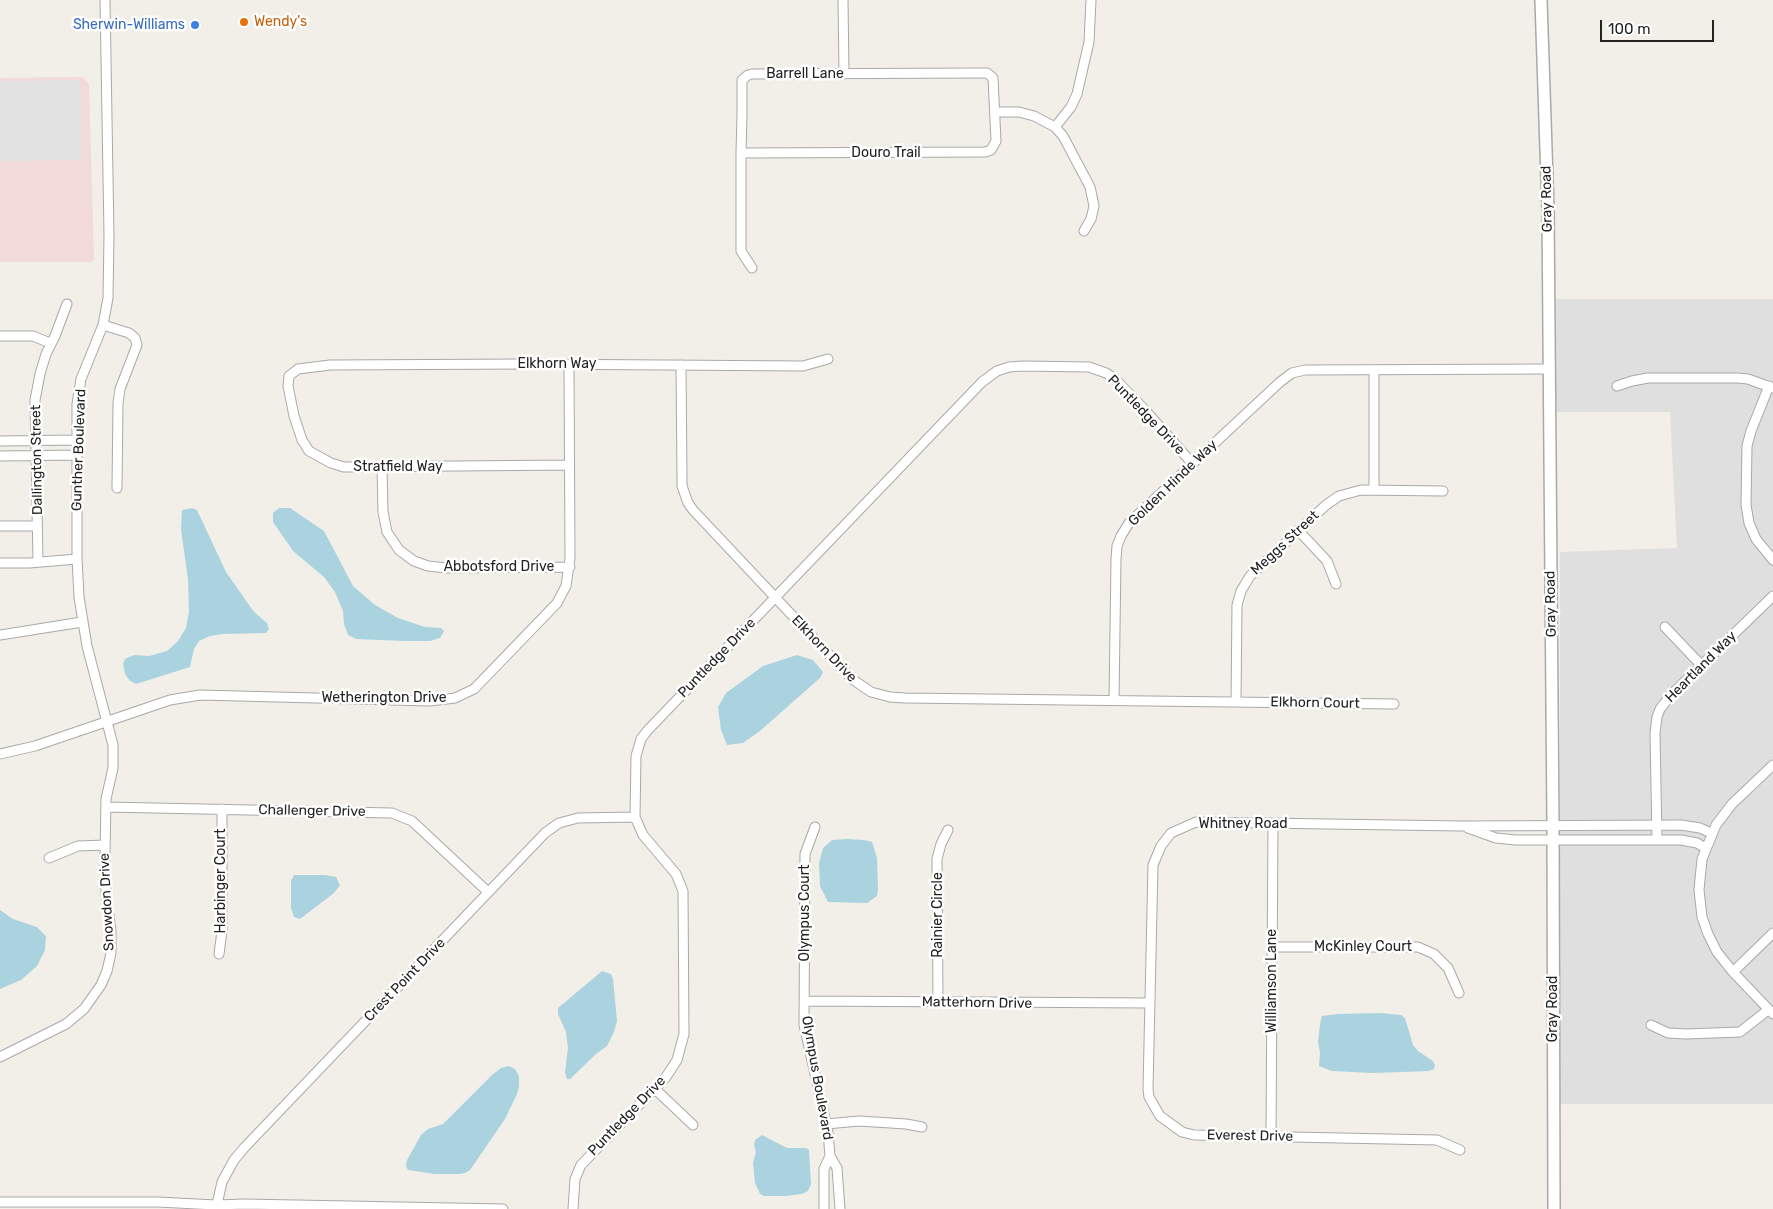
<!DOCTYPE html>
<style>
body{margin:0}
#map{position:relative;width:1773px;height:1209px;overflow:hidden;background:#f2efe9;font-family:Rubik,sans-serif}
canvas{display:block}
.scale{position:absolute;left:1600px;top:20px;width:114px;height:22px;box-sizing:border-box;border:2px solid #222;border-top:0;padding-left:6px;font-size:15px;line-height:18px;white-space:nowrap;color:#222;-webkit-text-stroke:4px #fff;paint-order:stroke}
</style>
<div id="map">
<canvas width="1773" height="1209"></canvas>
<div class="scale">100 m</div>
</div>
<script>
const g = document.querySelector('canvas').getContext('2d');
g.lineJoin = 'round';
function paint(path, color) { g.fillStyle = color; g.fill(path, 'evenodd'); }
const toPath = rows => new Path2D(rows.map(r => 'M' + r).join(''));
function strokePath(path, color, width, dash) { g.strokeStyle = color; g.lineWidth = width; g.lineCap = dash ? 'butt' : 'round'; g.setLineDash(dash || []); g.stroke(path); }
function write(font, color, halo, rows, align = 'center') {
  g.font = font + ' Rubik,sans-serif'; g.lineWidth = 5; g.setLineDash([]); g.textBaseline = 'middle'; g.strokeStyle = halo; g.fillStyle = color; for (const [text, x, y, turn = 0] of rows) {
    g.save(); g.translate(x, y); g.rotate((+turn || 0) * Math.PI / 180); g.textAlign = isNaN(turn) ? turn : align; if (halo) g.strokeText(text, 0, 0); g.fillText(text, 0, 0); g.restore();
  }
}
paint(toPath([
 [1548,299,1773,299,1773,1104,1560,1104,1560,552,1677,548,1670,412,1557,412]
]), '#e0dfdf');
paint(toPath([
 [83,77,89,85,94,259,91,262,0,262,0,78]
]), '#f2dad9');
paint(toPath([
 [80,80,81,160,0,161,0,81]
]), '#e2e2e2');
paint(toPath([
 [192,508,197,510,226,572,254,612,267,623,269,629,266,633,222,634,210,636,199,641,194,649,190,667,136,684,130,681,125,674,123,664,125,659,134,655,149,656,167,651,178,641,186,628,189,612,188,580,181,529,182,510],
 [279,508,290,508,324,531,353,586,375,605,398,618,425,627,441,628,444,631,440,638,430,641,405,641,356,639,348,635,344,624,343,611,335,592,324,577,293,551,273,522,273,513],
 [797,655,813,660,823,672,820,678,760,731,743,743,727,745,721,730,718,707,726,693,763,666],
 [847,839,864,840,872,842,877,858,878,888,877,896,867,903,828,902,820,886,819,863,823,848,832,840],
 [294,875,325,875,336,877,340,885,334,893,300,919,294,917,291,908,291,881],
 [0,910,13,919,37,927,46,936,45,950,37,966,21,980,0,989],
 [602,971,611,974,613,979,617,1021,614,1032,607,1046,596,1054,570,1079,567,1079,565,1072,568,1048,566,1032,558,1014,558,1008],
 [1380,1013,1401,1015,1405,1018,1413,1045,1418,1051,1433,1061,1435,1065,1434,1069,1429,1071,1373,1073,1332,1071,1319,1066,1320,1053,1318,1042,1320,1024,1322,1016,1338,1014],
 [509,1066,515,1069,519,1076,519,1086,517,1094,505,1119,470,1170,465,1173,460,1174,435,1174,408,1170,406,1166,407,1160,421,1135,428,1129,443,1124,492,1075,501,1068],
 [762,1135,787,1148,806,1148,809,1150,811,1184,808,1191,802,1194,786,1196,764,1196,760,1194,755,1183,753,1163,756,1152,754,1145,755,1140]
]), '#aad3df');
const minor = toPath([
 [843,0,844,74],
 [996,112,1019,112,1034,116,1055,127,1063,136,1090,187,1094,206,1091,219,1084,231],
 [1055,127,1071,107,1077,94,1089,42,1091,0],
 [741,153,985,152,991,150,996,141,993,78,987,73,981,73,752,74,748,75,742,80,742,115,741,153,741,251,752,268],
 [103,325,129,333,135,338,137,345,120,389,118,403,117,488],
 [0,336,33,336,50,343],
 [681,365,682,479,682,486,688,503,693,510,852,679,871,692,890,697,905,698,1394,704],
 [1617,386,1632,381,1648,378,1737,378,1748,379,1773,388],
 [1769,386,1751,431,1747,446,1746,505,1749,523,1756,539,1773,560],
 [0,441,77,440],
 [0,456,77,455],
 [569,465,344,467,331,463,309,451,302,440,294,416,288,386,289,376,298,369,330,365,526,364,803,366,828,359],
 [382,467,383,512,387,532,399,550,414,561,428,566,447,568,570,567],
 [1374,490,1374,370],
 [0,526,37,526],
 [1298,530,1327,561,1336,584],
 [38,562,35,400,40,374,46,354,55,336,67,304],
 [0,563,29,563,77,559],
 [1665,627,1701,665],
 [0,635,82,622],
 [1114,700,1116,559,1117,546,1121,536,1129,523,1280,382,1292,373,1305,370,1549,369],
 [1236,702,1237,605,1241,591,1250,576,1326,505,1339,496,1361,490,1443,491],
 [0,754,35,746,170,700,200,695,430,701,455,698,474,689,557,603,566,586,570,558,569,365],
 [1773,765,1732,804,1716,825,1702,859,1699,890,1702,917,1708,934,1717,952,1733,972,1773,1014],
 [106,807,392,813,412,821,488,892],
 [815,827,805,854,804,1025,828,1132,830,1156,824,1169,824,1209],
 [1468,828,1496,838,1516,840,1681,840,1697,843,1705,848],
 [1657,840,1655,733,1657,717,1660,709,1670,696,1773,596],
 [49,858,78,846,105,845],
 [1272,947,1418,947,1434,954,1448,968,1459,993],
 [219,954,222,931,222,809],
 [1733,972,1773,933],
 [804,1001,1150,1003],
 [938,1003,937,859,941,844,948,830],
 [1651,1025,1668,1033,1686,1034,1740,1032,1768,1010],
 [0,1057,66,1024,84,1009,101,985,107,971,111,953,111,931,106,894,105,855,106,799,113,768,113,745,87,646,79,597,77,559,77,404,81,379,103,325,108,298,109,235,105,0],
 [655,1089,693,1125],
 [826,1124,859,1121,906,1124,922,1127],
 [1271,1137,1273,824],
 [1460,1150,1437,1140,1194,1135,1182,1132,1160,1116,1149,1097,1148,1089,1153,865,1161,846,1171,833,1196,822,1461,826,1681,825,1700,828,1711,833],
 [830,1156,837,1168,840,1209],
 [0,1202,158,1202,216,1205,245,1204,503,1209],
 [216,1209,222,1182,234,1160,244,1148,545,833,559,823,578,818,635,817],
 [573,1209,575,1179,581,1165,666,1077,677,1060,684,1034,683,891,676,874,643,835,635,817,636,756,641,739,647,731,982,382,997,371,1009,367,1023,366,1089,367,1106,373,1114,378,1144,409,1192,463]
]);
const tertiary = toPath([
 [1541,0,1548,209,1553,826,1554,1209]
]);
strokePath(minor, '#a9a9a9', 11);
strokePath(tertiary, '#a9a9a9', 14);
strokePath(minor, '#fff', 9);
strokePath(tertiary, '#fff', 11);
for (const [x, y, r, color] of [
 [244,22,5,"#e8710a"],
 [195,25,5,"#3f7fe0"]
]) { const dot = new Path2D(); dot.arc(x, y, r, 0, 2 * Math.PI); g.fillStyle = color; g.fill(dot); strokePath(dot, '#fff', 2); }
write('14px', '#c56008', '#fff', [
 ["Wendy's",254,22]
], 'left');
write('14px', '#366cbe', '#fff', [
 ["Sherwin-Williams",185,25]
], 'right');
write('14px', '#222', '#fff', [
 ["Barrell Lane",805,74],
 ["Douro Trail",886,153],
 ["Gray Road",1547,199,-91],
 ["Elkhorn Way",557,364],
 ["Puntledge Drive",1146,415,46],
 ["Gunther Boulevard",79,450,-88],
 ["Dallington Street",37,460,-91],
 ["Stratfield Way",398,467],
 ["Golden Hinde Way",1173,483,-44],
 ["Meggs Street",1285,543,-43],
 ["Abbotsford Drive",499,567],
 ["Gray Road",1551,604,-91],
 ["Elkhorn Drive",824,649,46],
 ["Puntledge Drive",717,658,-46],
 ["Heartland Way",1701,667,-45],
 ["Wetherington Drive",384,698],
 ["Elkhorn Court",1315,703,1],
 ["Challenger Drive",312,811,1],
 ["Whitney Road",1243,824],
 ["Harbinger Court",221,881,-90],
 ["Snowdon Drive",107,902,-93],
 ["Olympus Court",805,913,-90],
 ["Rainier Circle",938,915,-90],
 ["McKinley Court",1363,947],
 ["Crest Point Drive",405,980,-46],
 ["Williamson Lane",1272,981,-90],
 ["Matterhorn Drive",977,1003,1],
 ["Gray Road",1553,1009,-90],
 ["Olympus Boulevard",817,1078,80],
 ["Puntledge Drive",627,1116,-46],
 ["Everest Drive",1250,1136,1]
]);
</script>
